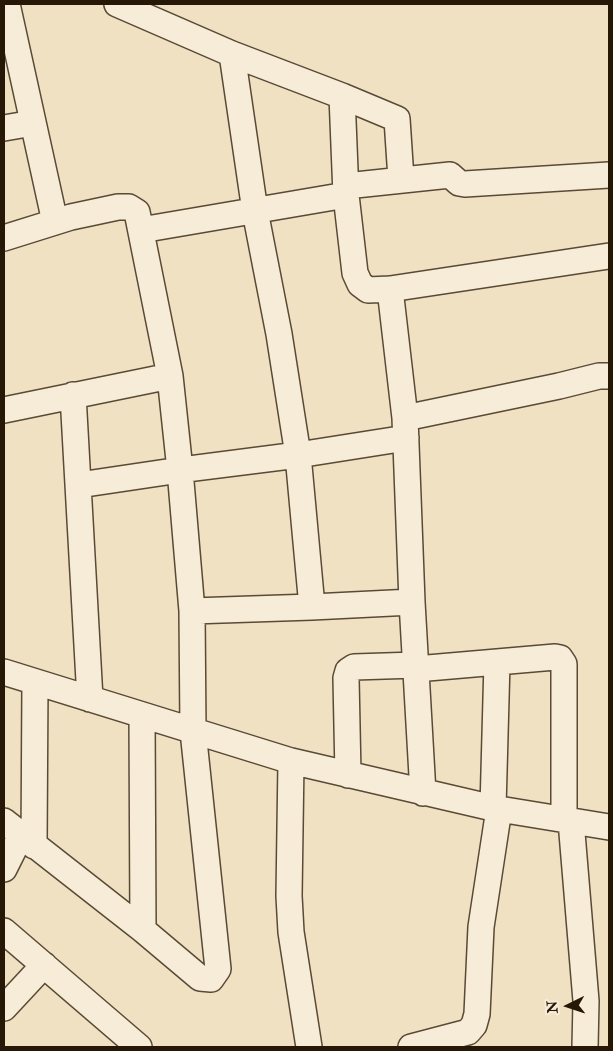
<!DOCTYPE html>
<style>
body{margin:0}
#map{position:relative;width:613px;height:1051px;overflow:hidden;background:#f1e1c3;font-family:"IM FELL Double Pica",serif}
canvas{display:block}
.frame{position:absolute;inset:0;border:5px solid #261707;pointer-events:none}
.north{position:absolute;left:543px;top:981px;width:50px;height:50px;-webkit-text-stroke:4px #f6ecd8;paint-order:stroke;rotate:266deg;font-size:14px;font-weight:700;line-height:20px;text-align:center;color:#261707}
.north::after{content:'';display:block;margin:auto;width:18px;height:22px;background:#261707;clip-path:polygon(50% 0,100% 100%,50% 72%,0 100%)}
</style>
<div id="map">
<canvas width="613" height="1051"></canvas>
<div class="frame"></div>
<div class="north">N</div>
</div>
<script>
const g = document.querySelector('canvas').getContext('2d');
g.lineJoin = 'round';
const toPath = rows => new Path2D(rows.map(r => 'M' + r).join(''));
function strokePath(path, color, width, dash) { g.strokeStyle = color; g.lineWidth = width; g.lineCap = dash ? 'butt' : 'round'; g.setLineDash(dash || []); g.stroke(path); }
const minor = toPath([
 [7,4,55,222],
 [117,4,232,54,342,96,397,119,401,179],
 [232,54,255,211,279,334,298,455,312,607],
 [342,96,346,195,355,273,360,284,368,290,390,289,609,256],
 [4,128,33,123],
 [346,186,450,175,459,183,465,184,609,175],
 [141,230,346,195],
 [4,238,71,217,118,207,129,207,137,212,170,376,180,470,192,611,193,731,218,969,211,979,200,978,143,930,4,821],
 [390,289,405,418,412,602,423,793],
 [73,395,90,699],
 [4,410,170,376],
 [405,418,559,386,599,376,609,376],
 [79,485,180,470,298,455,406,438],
 [192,611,312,607,412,602],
 [416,669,555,657,560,658,564,664,564,820],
 [4,672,291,761,493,808,609,827],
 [142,715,143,930],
 [291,761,289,896,291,932,309,1047],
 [348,775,346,678,348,671,354,667,416,665],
 [493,808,497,662],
 [571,821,586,1001,585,1047],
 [34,846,35,682],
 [4,869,21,835],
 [4,931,139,1047],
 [4,1008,44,965],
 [411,1047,468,1032,474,1025,477,1014,481,927,499,809]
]);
strokePath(minor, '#594a36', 28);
strokePath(minor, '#f6ecd8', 25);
</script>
